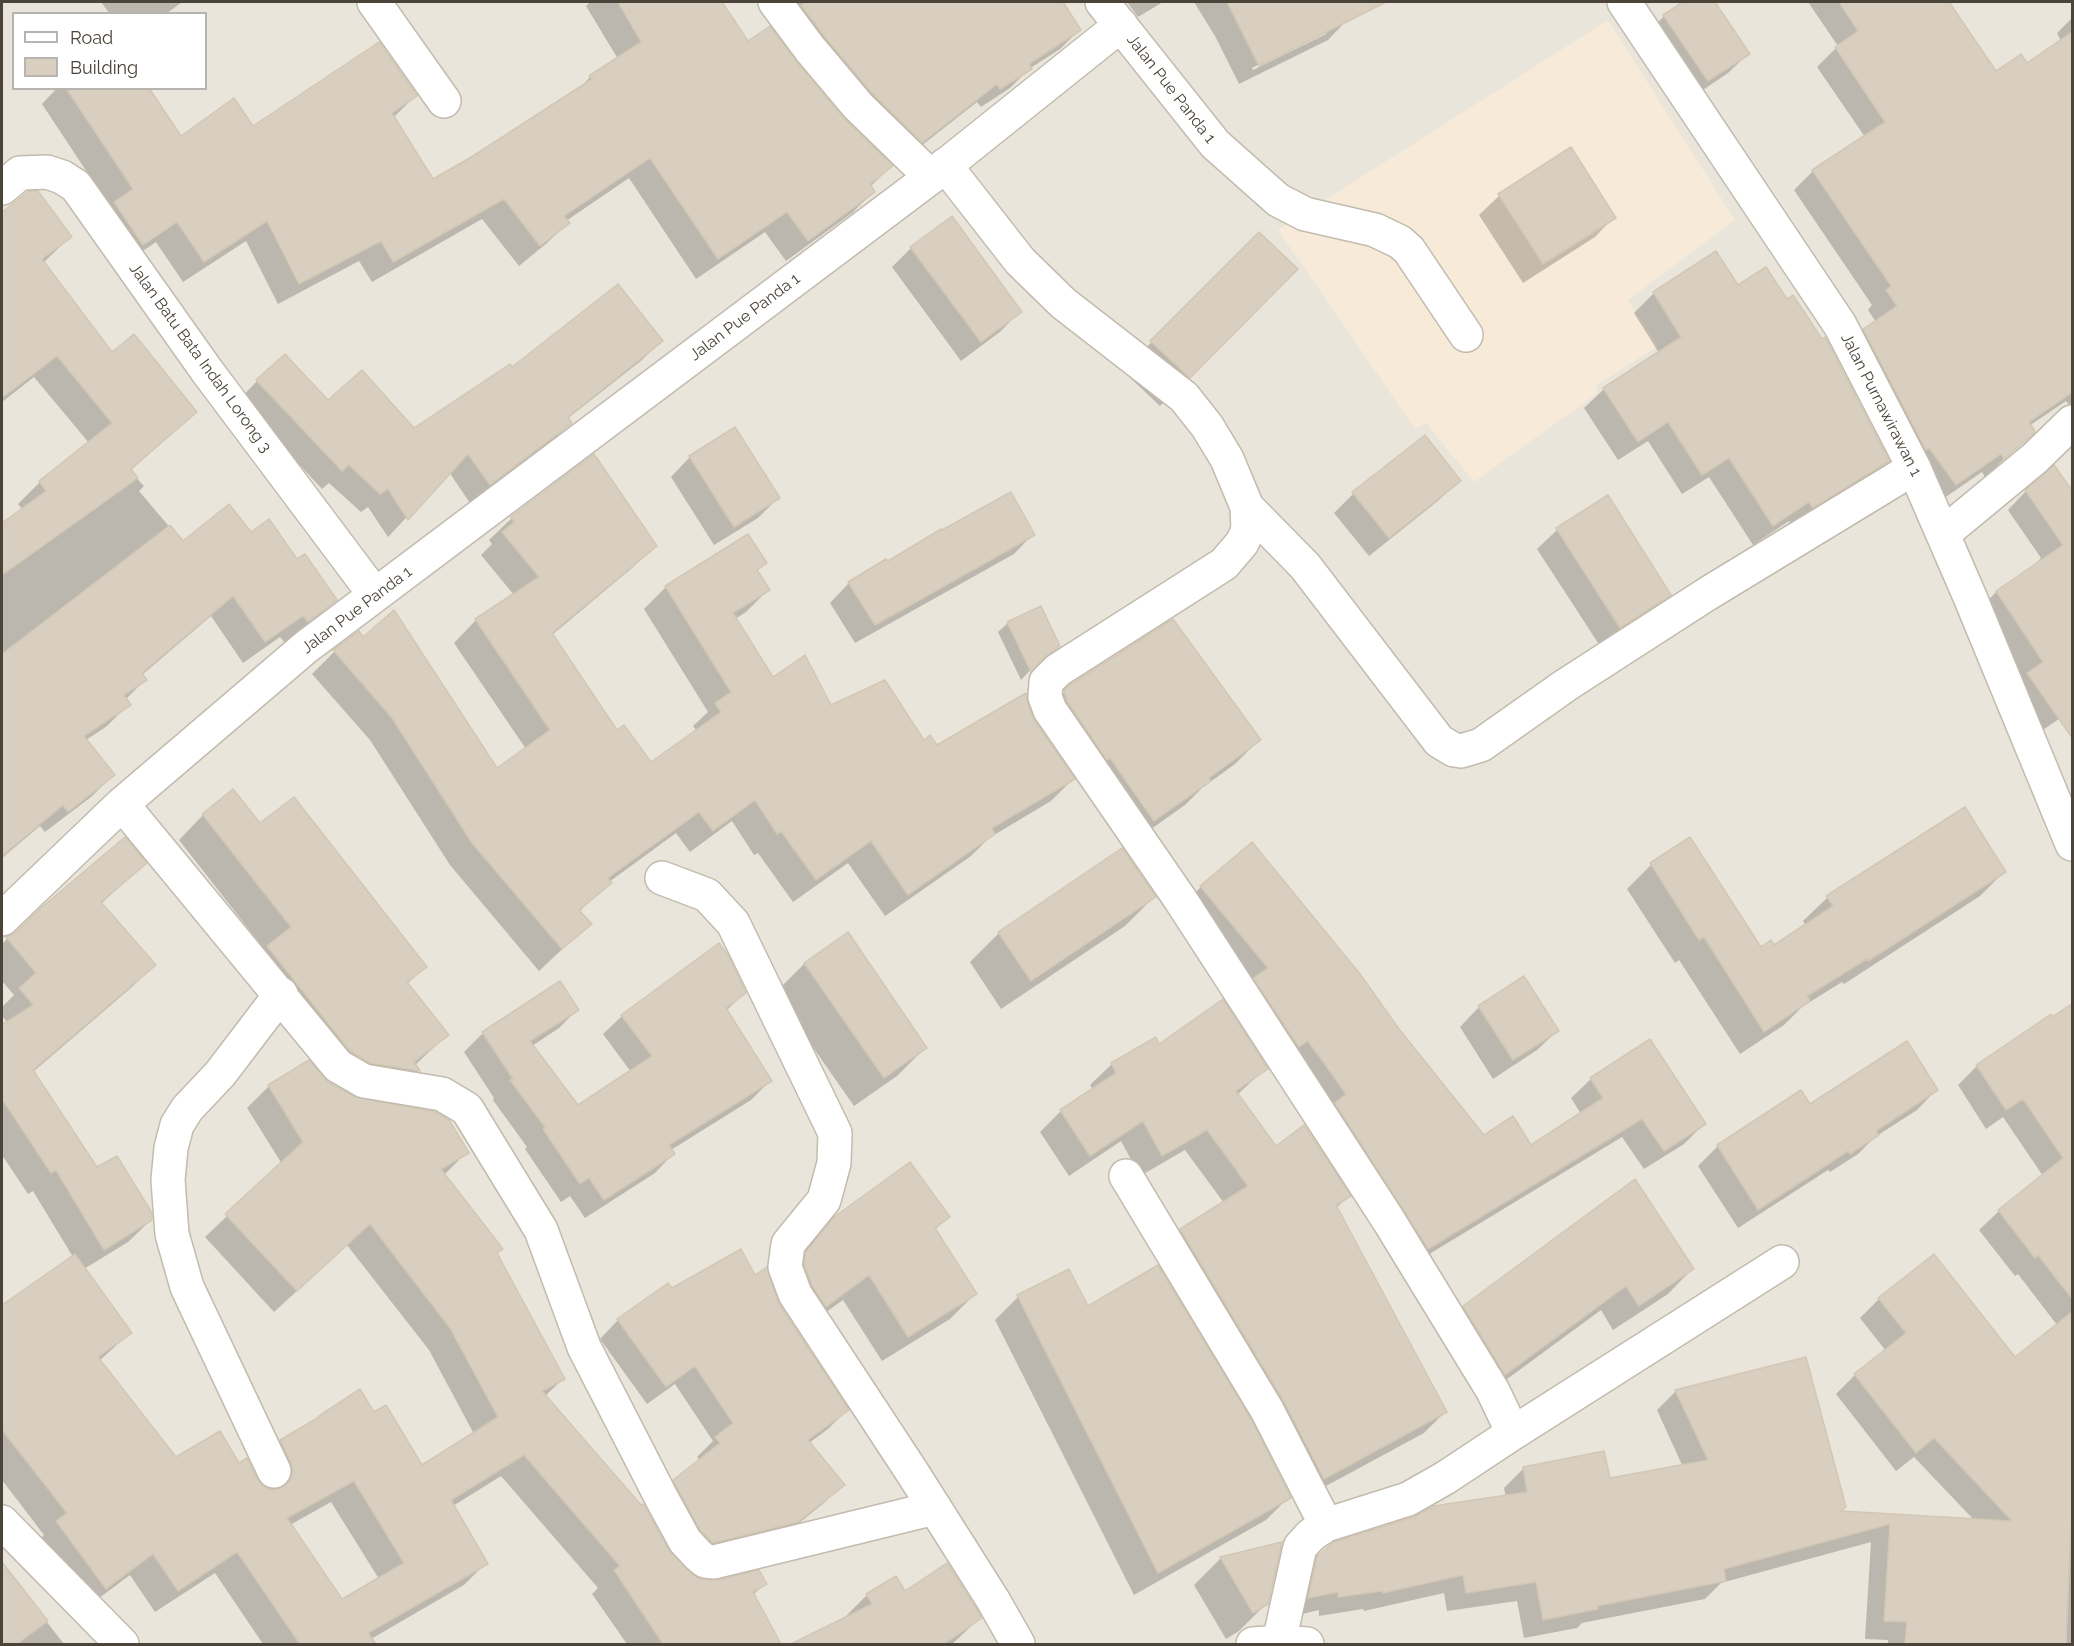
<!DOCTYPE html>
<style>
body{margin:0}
#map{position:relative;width:2074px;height:1646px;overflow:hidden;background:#f6f3ec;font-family:Raleway,sans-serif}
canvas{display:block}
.frame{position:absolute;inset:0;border:3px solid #4b4439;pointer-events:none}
.legend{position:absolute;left:12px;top:12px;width:195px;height:78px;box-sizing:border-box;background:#fff;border:2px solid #b7b4b0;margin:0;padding:8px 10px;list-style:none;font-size:18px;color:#4b4439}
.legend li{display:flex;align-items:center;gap:12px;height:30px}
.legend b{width:30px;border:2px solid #b7b4b0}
</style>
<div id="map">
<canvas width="2074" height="1646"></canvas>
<div class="frame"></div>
<ul class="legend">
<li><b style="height:8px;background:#fff"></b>Road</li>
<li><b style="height:16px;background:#d8cfc1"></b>Building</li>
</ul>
</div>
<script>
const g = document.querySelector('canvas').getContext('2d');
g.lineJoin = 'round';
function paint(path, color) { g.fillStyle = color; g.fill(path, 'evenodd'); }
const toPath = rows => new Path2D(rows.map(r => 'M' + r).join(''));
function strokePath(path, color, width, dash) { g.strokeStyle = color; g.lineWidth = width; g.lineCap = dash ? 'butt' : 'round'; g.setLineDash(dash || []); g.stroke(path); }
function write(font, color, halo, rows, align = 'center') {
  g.font = font + ' Raleway,sans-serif'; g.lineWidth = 5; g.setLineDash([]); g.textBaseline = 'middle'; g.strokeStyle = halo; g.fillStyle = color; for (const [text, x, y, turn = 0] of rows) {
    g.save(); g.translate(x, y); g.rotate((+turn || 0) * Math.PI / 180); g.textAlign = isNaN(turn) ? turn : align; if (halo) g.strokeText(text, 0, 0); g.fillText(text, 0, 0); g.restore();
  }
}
paint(toPath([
 [2,2,2072,2,2072,1644,2,1644],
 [14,14,206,14,206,88,14,88]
]), '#eae5da');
paint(toPath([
 [1608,20,1735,220,1628,300,1658,346,1596,386,1597,394,1474,482,1426,423,1415,429,1278,230]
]), '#f7ead8');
paint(toPath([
 [101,2,182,2,166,14,110,14],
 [590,2,720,2,748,43,843,119,891,166,870,187,873,192,852,213,786,261,765,232,696,279,629,178,566,221,568,223,547,243,519,266,482,219,372,282,359,261,278,304,246,241,183,282,156,242,122,265,110,207,42,104,57,88,148,88,181,138,253,128,415,96,393,118,432,181,474,158,578,90,590,77,618,59,586,6],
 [790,2,1061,2,1079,30,1060,49,1029,69,1010,88,981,107,977,102,902,161],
 [1127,2,1163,2,1138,17],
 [1194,2,1338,2,1347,20,1328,40,1239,84,1215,36],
 [1326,30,1326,34,1253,70,1252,68],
 [1685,2,1713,2,1748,54,1728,73,1688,100,1645,36,1664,16],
 [1808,2,1947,2,1996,73,2026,65,2061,41,2057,33,2072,18,2072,403,2069,405,2066,401,2029,426,2032,433,1985,477,1982,472,1937,503,1845,349,1864,330,1876,322,1868,310,1872,305,1794,190,1813,171,1865,137,1817,67,1838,46],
 [1570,149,1614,217,1595,237,1523,283,1479,215,1499,196],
 [30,193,70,237,43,263,111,354,195,412,130,471,144,486,139,491,183,543,250,534,296,561,335,600,313,622,285,643,280,637,243,663,211,616,142,675,145,680,125,700,129,704,107,726,86,740,113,775,91,797,45,832,40,826,2,858,2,525,23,510,18,504,40,482,89,443,34,377,2,402,2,214],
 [1259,234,1296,269,1160,406,1123,371],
 [911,248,1020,311,1001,331,961,361,892,267],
 [1716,253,1737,287,1786,301,1887,461,1868,480,1793,526,1789,521,1753,545,1709,477,1682,494,1648,441,1618,460,1584,408,1604,389,1659,353,1634,313,1654,293],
 [661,341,642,360,567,419,570,423,551,442,470,503,449,472,388,537,368,507,361,512,329,483,322,489,239,400,257,381,414,430,512,370],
 [1424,437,1459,480,1439,500,1369,556,1334,513,1353,494],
 [690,457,778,498,758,518,714,545,671,477],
 [2026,491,2072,494,2072,710,2037,734,2009,693,2023,679,1978,611,1996,592,2030,570,2041,558,2008,510],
 [1607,497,1669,594,1650,614,1600,646,1537,549,1557,530],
 [512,518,655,545,632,568,552,635,616,732,651,764,697,731,693,726,708,712,644,609,666,587,765,563,756,572,768,590,746,612,735,619,773,679,831,707,937,747,1033,721,1073,779,1051,801,989,838,971,856,885,916,848,863,793,902,758,853,754,855,732,821,690,852,676,833,609,882,579,912,589,924,539,971,450,865,370,740,312,674,334,652,358,633,496,770,526,749,454,643,476,620,514,595,481,555,492,544,489,540],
 [1033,534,1014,554,855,643,830,603,849,583],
 [1008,623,1059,646,1036,664,1021,680,998,632],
 [1071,686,1259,740,1235,764,1202,788,1185,805,1130,844,1041,716],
 [203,815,260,825,425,967,407,984,447,1035,414,1066,418,1071,393,1095,243,972,265,950,179,840],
 [1689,840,1760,949,1774,947,1806,926,1803,921,1827,898,2004,872,1980,896,1844,984,1842,982,1802,1007,1784,1025,1740,1054,1679,960,1675,963,1627,889,1651,865],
 [1122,850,1154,897,1125,926,1001,1009,970,962,999,933],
 [144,863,101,904,154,965,132,987,33,1072,97,1169,151,1220,128,1242,84,1269,130,1333,99,1361,176,1459,239,1465,262,1487,270,1491,259,1463,281,1441,373,1414,422,1467,474,1434,429,1350,347,1245,274,1312,205,1237,282,1164,247,1108,269,1086,327,1083,354,1099,467,1152,444,1175,501,1249,496,1254,563,1379,544,1397,667,1551,692,1576,703,1581,765,1583,753,1595,779,1644,627,1644,592,1594,598,1588,501,1476,453,1506,486,1563,464,1585,371,1639,366,1644,263,1644,215,1573,155,1612,130,1575,83,1610,35,1544,44,1535,2,1480,2,1307,73,1257,33,1191,28,1194,2,1155,2,1027,8,1023,2,1016,2,1007,14,995,2,981,2,944,7,939],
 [331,1502,379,1579,341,1601,290,1525],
 [1201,887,1398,1030,1483,1137,1531,1147,1581,1114,1571,1098,1591,1079,1650,1041,1704,1124,1684,1144,1644,1169,1622,1137,1408,1267,1181,906],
 [847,934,926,1047,897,1076,854,1106,775,993,804,964],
 [744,993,726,1011,770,1081,751,1100,671,1150,673,1154,655,1173,585,1218,570,1196,561,1202,525,1149,527,1147,493,1100,494,1098,464,1052,483,1033,577,1010,559,1028,532,1046,578,1107,631,1072,603,1034,622,1016],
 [2072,1005,2072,1644,1888,1644,1888,1640,1865,1639,1871,1542,1721,1583,1705,1599,1582,1623,1577,1628,1524,1638,1517,1601,1447,1611,1444,1593,1364,1611,1363,1609,1319,1616,1319,1610,1290,1617,1298,1577,1318,1557,1506,1497,1504,1488,1523,1469,1608,1480,1683,1467,1657,1410,1676,1391,1838,1513,1974,1520,1914,1457,1896,1471,1836,1394,1855,1375,1886,1351,1860,1318,1879,1299,2015,1359,2057,1325,2018,1274,2015,1276,1979,1230,1999,1211,2043,1176,2003,1117,1986,1129,1958,1085,1977,1066],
 [1479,1007,1557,1031,1537,1050,1493,1079,1460,1027],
 [1159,1046,1266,1068,1237,1095,1276,1149,1349,1196,1336,1208,1445,1412,1424,1433,1302,1499,1160,1252,1181,1230,1224,1203,1185,1150,1140,1176,1121,1141,1069,1176,1040,1132,1061,1111,1093,1090,1090,1085,1112,1064],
 [1936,1090,1917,1110,1875,1137,1858,1154,1830,1172,1828,1170,1738,1228,1698,1166,1718,1146,1810,1106],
 [948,1217,935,1230,975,1294,950,1319,882,1361,843,1300,800,1331,781,1279,809,1244,835,1218],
 [1692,1269,1668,1294,1613,1330,1601,1310,1480,1399,1439,1332,1464,1307],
 [755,1277,778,1305,847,1410,828,1429,809,1443,843,1484,824,1503,777,1541,693,1561,655,1500,674,1481,700,1461,697,1457,713,1441,675,1384,647,1404,600,1339,618,1320,671,1290],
 [1018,1297,1289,1497,1266,1520,1134,1595,995,1320],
 [1221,1558,1267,1603,1239,1631,1226,1639,1194,1585],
 [2,1565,64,1644,2,1644],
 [904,1593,980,1618,952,1644,795,1644,846,1619,845,1617,867,1595]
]), '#0003');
const building = toPath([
 [618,2,722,2,748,41,770,26,796,61,844,118,893,166,870,184,875,192,808,241,787,212,718,259,650,158,564,216,570,223,540,246,504,199,393,262,381,241,299,284,267,221,204,262,177,222,143,245,114,202,133,189,66,88,149,88,181,136,234,98,253,126,379,42,417,96,392,113,433,179,473,156,592,79,589,76,641,42,618,2],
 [806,2,1063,2,1081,30,1029,64,1032,69,1000,89,997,84,922,143,872,93,825,37,801,5,806,2],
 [1227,2,1386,2,1259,66,1227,2],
 [1683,2,1715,2,1750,54,1708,81,1663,15,1683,2],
 [1839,2,1949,2,1996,71,2021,54,2027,63,2073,31,2073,392,2029,422,2035,431,2033,434,2004,459,2001,454,1956,485,1929,448,1926,450,1863,329,1897,306,1886,290,1891,286,1812,170,1885,122,1835,47,1858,31,1839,2],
 [1571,147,1616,218,1543,264,1498,194,1571,147],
 [29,191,38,191,72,237,42,259,112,352,134,334,197,412,131,469,138,478,2,575,2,523,46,491,39,481,112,423,57,356,2,398,2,212,29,191],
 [952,216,1022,312,981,342,910,247,952,216],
 [1259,232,1298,269,1190,378,1150,341,1259,232],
 [1716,251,1738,285,1766,267,1787,299,1793,295,1822,339,1825,337,1889,461,1813,508,1809,502,1773,526,1729,458,1702,475,1668,422,1638,442,1603,388,1681,337,1653,292,1716,251],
 [618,284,663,341,568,417,572,423,490,485,468,454,408,520,388,489,380,494,349,465,342,471,256,380,285,354,328,400,362,370,414,428,510,364,512,367,618,284],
 [735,427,780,498,734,527,689,456,735,427],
 [1425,435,1461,481,1389,538,1352,492,1425,435],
 [594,454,657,546,552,633,617,730,624,725,651,762,721,712,715,703,731,692,665,586,748,534,767,563,757,570,770,590,733,613,773,677,805,655,831,705,885,680,924,740,930,735,937,745,1026,693,1028,704,1034,720,1075,779,992,828,995,834,908,895,871,841,816,880,781,831,777,834,755,800,713,831,699,812,608,878,612,883,579,910,592,924,562,949,472,843,392,718,333,650,359,631,363,637,394,610,497,768,550,730,475,619,539,577,502,532,514,522,511,517,594,454],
 [2054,465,2073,492,2073,739,2027,673,2043,662,1996,591,2063,545,2025,490,2054,465],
 [1011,492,1035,535,875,625,848,582,886,559,888,561,941,529,942,530,1011,492],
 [1608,495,1671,595,1620,628,1556,528,1608,495],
 [229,504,251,532,269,519,297,559,305,554,337,600,308,622,303,616,265,642,233,596,142,673,147,680,124,695,131,705,84,736,115,775,68,812,63,805,2,856,2,654,170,525,183,541,229,504],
 [1041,606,1060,646,1045,657,1031,672,1007,622,1041,606],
 [1173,619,1261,740,1209,778,1211,781,1154,821,1110,758,1107,760,1067,701,1064,690,1070,685,1173,619],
 [233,789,260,823,294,797,427,967,407,982,449,1035,414,1062,420,1071,370,1063,350,1051,267,946,291,927,202,814,233,789],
 [1965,807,2006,872,1868,961,1867,959,1807,996,1810,1001,1764,1032,1704,937,1699,940,1650,863,1690,837,1761,947,1771,940,1774,945,1833,906,1826,896,1965,807],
 [125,837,147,863,101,902,156,965,33,1070,97,1167,117,1156,152,1213,152,1220,104,1250,56,1170,51,1173,2,1099,2,1022,3,1024,33,1005,19,988,36,973,6,937,15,933,41,908,125,837],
 [1252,842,1360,974,1399,1029,1484,1135,1513,1116,1531,1145,1603,1098,1590,1078,1650,1039,1706,1124,1664,1151,1642,1119,1428,1249,1335,1103,1346,1094,1308,1041,1299,1047,1253,978,1268,968,1200,886,1252,842],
 [1122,848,1156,897,1031,981,998,932,1122,848],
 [848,932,927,1048,884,1078,804,963,848,932],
 [719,943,728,955,746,993,726,1008,772,1081,669,1145,675,1154,604,1200,589,1178,580,1184,543,1129,545,1127,510,1080,513,1079,482,1032,560,981,579,1010,530,1041,578,1105,652,1056,621,1015,719,943],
 [1524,976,1559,1031,1513,1060,1478,1006,1524,976],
 [1223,999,1268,1069,1236,1091,1276,1146,1304,1125,1351,1196,1336,1205,1447,1412,1324,1479,1283,1400,1180,1229,1248,1186,1207,1130,1162,1156,1143,1121,1090,1156,1060,1110,1116,1073,1111,1063,1156,1037,1159,1044,1223,999],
 [2073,1003,2073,1300,2038,1255,2035,1258,1998,1210,2063,1158,2023,1099,2006,1110,1976,1065,2051,1014,2052,1017,2073,1003],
 [1907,1041,1938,1090,1876,1131,1879,1135,1850,1154,1848,1151,1758,1210,1717,1145,1801,1090,1810,1104,1907,1041],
 [309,1060,328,1082,355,1097,435,1112,449,1120,469,1153,441,1169,503,1249,497,1253,565,1379,542,1391,641,1505,643,1504,669,1550,693,1575,703,1580,718,1580,759,1570,767,1584,753,1592,781,1644,663,1644,614,1570,620,1566,524,1455,451,1500,488,1564,368,1633,376,1644,300,1644,237,1552,178,1591,153,1554,106,1589,56,1521,67,1513,2,1430,2,1305,75,1254,132,1333,98,1357,176,1457,220,1431,239,1463,247,1458,257,1479,263,1486,272,1490,281,1488,289,1482,293,1472,291,1463,280,1440,319,1417,319,1416,360,1389,374,1412,386,1405,422,1465,498,1417,450,1328,370,1224,297,1291,225,1214,303,1142,268,1085,309,1060],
 [354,1481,404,1563,342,1599,287,1518,354,1481],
 [910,1162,950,1217,935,1228,977,1294,908,1337,869,1275,826,1307,812,1285,804,1265,806,1252,834,1217,910,1162],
 [1635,1179,1694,1269,1639,1306,1626,1286,1505,1375,1463,1306,1635,1179],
 [741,1249,755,1275,767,1267,779,1304,849,1410,808,1440,845,1485,798,1522,713,1543,700,1530,673,1480,720,1443,715,1437,733,1423,695,1366,666,1387,617,1319,668,1283,672,1288,741,1249],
 [1934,1254,2015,1357,2073,1311,2073,1528,2071,1526,2066,1644,1905,1644,1907,1622,1884,1621,1890,1524,1724,1569,1726,1581,1597,1606,1598,1609,1543,1620,1536,1582,1466,1593,1463,1575,1383,1593,1382,1591,1338,1597,1338,1592,1308,1598,1317,1556,1334,1542,1414,1517,1434,1506,1527,1492,1523,1467,1604,1451,1610,1478,1708,1460,1675,1390,1806,1357,1846,1507,1841,1511,2012,1521,1934,1438,1916,1453,1854,1374,1906,1333,1878,1298,1934,1254],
 [1158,1265,1251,1419,1291,1498,1158,1573,1017,1295,1069,1269,1088,1306,1158,1265],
 [1282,1542,1268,1604,1253,1613,1220,1557,1282,1542],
 [2,1562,48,1621,17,1644,2,1644,2,1562],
 [947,1563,982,1618,944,1644,791,1644,872,1604,866,1594,896,1576,905,1591,947,1563]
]);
paint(building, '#d8cfc1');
strokePath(building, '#d3c7b4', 1.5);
const street = toPath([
 [374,2,444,101],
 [775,2,810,49,858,106,931,177],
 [1102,2,1215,144,1278,200,1305,214,1375,230,1400,242,1409,250,1466,335],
 [1624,2,1840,325,1914,468,1970,597,2072,844],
 [945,165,1020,261,1063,303,1184,397,1207,426,1227,459,1247,507,1248,530,1242,543,1224,564,1058,670,1046,682,1045,697,1050,710,1180,899,1389,1221,1493,1391,1513,1433,1445,1478,1408,1499,1326,1525,1311,1535,1300,1547,1279,1642],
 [2,188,20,173,47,172,62,177,76,186,207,371,375,595],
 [1247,507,1305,566,1439,741,1454,750,1461,751,1481,745,1566,685,1707,594,1914,468],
 [1943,534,2035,458,2072,422],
 [122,804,338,1066,364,1081,442,1094,467,1109,541,1230,584,1347,662,1499,685,1541,698,1555,705,1561,714,1562,935,1508],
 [662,878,707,895,733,923,835,1133,834,1163,824,1200,788,1244,785,1267,795,1294,912,1472,993,1600,1018,1644],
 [2,919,122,804,306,647,931,177,1121,25],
 [1126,1176,1267,1410,1326,1525],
 [1513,1433,1782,1262],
 [274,1471,187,1287,172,1234,168,1180,171,1148,177,1125,187,1109,220,1074,281,994],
 [2,1522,122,1644],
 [1253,1644,1279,1642,1307,1644]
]);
strokePath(street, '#c2bbae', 36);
strokePath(street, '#fff', 33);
write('16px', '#4b4439', '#fff', [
 ["Jalan Pue Panda 1",1171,89,52],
 ["Jalan Pue Panda 1",745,317,-37],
 ["Jalan Batu Bata Indah Lorong 3",200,358,54],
 ["Jalan Purnawirawan 1",1881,405,63],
 ["Jalan Pue Panda 1",357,610,-37]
]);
</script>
